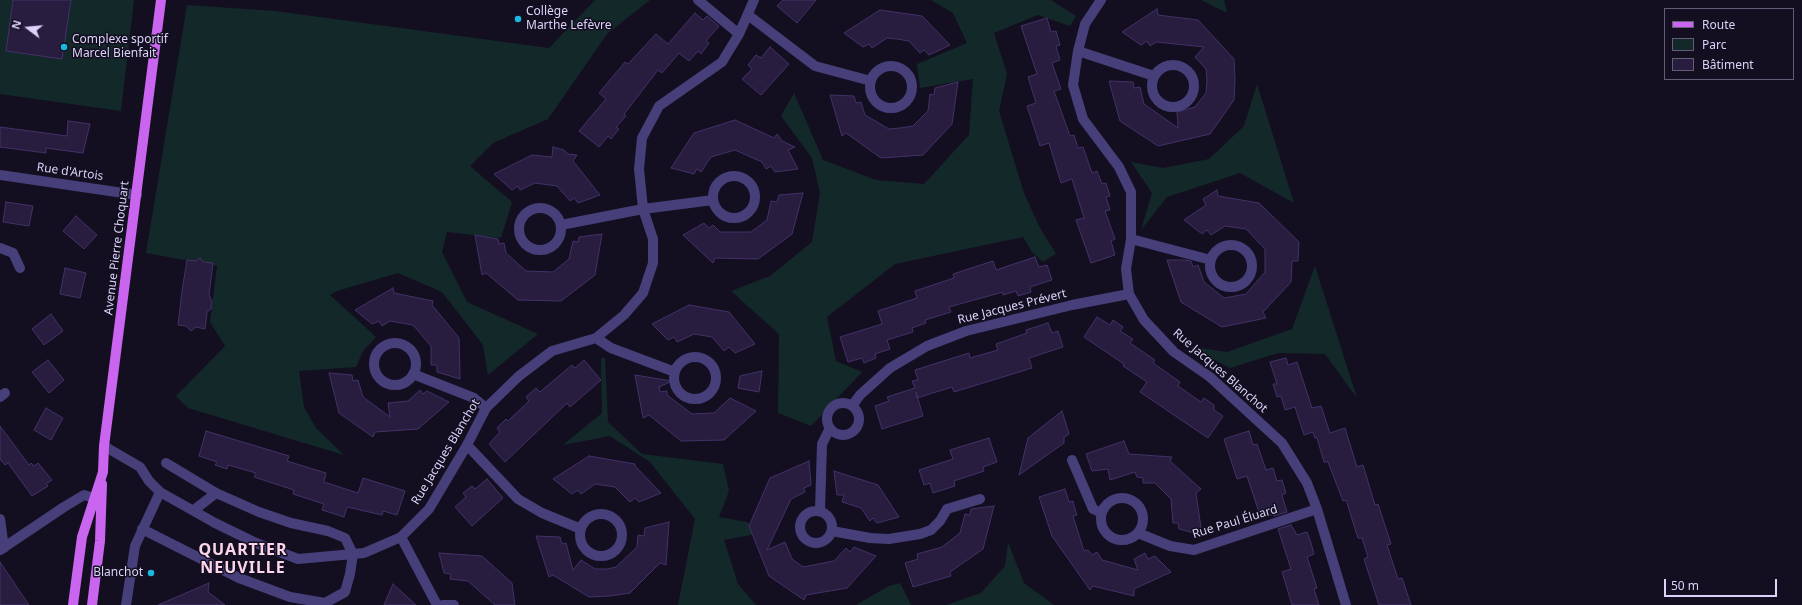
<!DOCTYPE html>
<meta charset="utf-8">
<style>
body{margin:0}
#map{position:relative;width:1802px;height:605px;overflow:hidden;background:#140f20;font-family:"Noto Sans",sans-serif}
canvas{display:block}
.legend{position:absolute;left:1664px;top:8px;width:130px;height:72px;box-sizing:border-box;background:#140f20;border:1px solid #645d77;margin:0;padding:5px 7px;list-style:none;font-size:12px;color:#dbd3fa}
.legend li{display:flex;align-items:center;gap:8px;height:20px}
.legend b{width:20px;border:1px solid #645d77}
.north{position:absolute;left:8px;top:8px;width:40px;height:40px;-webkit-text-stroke:3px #140f20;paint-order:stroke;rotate:286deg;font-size:11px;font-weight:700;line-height:16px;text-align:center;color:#dbd3fa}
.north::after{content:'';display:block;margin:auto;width:14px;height:18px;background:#dbd3fa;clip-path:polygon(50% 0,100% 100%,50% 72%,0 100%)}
.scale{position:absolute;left:1664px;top:579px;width:113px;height:18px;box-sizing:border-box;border:2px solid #dbd3fa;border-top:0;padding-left:5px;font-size:12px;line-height:14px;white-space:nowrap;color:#dbd3fa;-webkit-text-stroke:3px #140f20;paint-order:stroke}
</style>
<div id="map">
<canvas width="1802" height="605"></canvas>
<ul class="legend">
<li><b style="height:5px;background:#ca65ef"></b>Route</li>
<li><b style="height:11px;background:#132829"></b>Parc</li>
<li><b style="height:11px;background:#281d3f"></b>Bâtiment</li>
</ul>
<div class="north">N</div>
<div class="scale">50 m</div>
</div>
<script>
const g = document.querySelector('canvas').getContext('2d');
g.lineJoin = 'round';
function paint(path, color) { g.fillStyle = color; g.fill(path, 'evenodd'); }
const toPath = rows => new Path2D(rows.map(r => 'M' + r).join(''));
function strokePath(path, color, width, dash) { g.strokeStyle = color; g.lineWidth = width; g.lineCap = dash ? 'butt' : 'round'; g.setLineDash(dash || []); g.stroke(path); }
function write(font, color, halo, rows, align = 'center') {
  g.font = font + ' "Noto Sans",sans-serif'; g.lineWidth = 3; g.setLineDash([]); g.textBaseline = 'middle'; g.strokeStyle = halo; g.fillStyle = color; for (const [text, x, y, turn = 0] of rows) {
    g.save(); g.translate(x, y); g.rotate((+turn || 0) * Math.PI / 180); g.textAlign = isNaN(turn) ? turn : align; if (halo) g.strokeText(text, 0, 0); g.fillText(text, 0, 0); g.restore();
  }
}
paint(toPath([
 [0,0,134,0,121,111,0,94],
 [595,0,650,0,607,34,548,119,493,143,470,166,512,202,501,238,447,232,442,252,467,302,538,334,488,375,483,345,442,292,398,273,337,291,330,295,376,337,363,351,356,367,299,371,304,407,316,428,344,455,188,408,176,396,225,346,210,322,217,266,146,253,187,5,275,11,549,48],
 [931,0,1051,0,1076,16,1070,26,1038,15,994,33,1007,74,999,111,1024,193,1040,228,1056,254,1043,262,1032,252,1023,237,895,264,827,317,836,361,862,372,811,426,778,413,779,334,731,291,770,276,812,242,820,193,812,158,781,116,794,93,823,160,876,180,924,184,969,135,973,79,920,88,917,64,967,43,953,13],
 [1201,0,1224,0,1227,13],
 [1257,84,1294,203,1240,173,1167,197,1141,230,1152,193,1131,162,1163,168,1209,159,1244,126],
 [1315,266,1357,398,1325,354,1278,353,1230,368,1188,346,1227,352,1292,329],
 [601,358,605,358,608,422,642,454,723,464,729,491,719,517,747,522,761,533,724,540,738,584,756,605,678,605,695,519,650,462,610,436,563,445,602,413],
 [1008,542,1024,583,1054,605,946,605,981,593,1005,566],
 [900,583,911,605,856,605,889,586]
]), '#132829');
const building = toPath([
 [13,0,71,0,62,59,6,51,13,0],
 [783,0,816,0,797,23,777,6,783,0],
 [1157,9,1158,15,1198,20,1234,59,1235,80,1234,100,1210,134,1158,146,1120,121,1109,81,1133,82,1134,88,1140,87,1144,104,1178,128,1177,112,1195,107,1206,93,1207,80,1206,69,1195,57,1204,47,1156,42,1150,46,1147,41,1141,45,1122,32,1157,9],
 [880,10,922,16,950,45,929,55,924,50,920,53,909,41,897,39,887,38,872,48,869,44,863,47,844,33,880,10],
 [695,13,703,20,707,16,719,26,706,41,709,43,701,54,698,51,689,61,679,53,662,73,658,70,624,114,626,116,616,127,619,129,611,139,608,136,599,147,579,131,606,99,599,93,625,62,628,64,656,34,668,44,695,13],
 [1047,18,1051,32,1056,31,1060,45,1056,46,1060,60,1052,63,1061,89,1054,91,1070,136,1074,135,1078,148,1083,147,1092,173,1097,171,1102,184,1106,183,1110,196,1106,197,1110,210,1105,211,1115,239,1111,241,1115,255,1091,263,1076,220,1084,218,1072,179,1061,183,1049,143,1040,146,1027,106,1036,103,1028,77,1037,74,1021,26,1047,18],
 [770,47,789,64,761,95,742,79,752,69,748,65,756,55,761,58,770,47],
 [958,82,952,124,923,155,881,158,846,133,842,136,830,95,854,96,856,103,861,102,865,115,889,129,900,128,913,126,928,111,930,94,934,95,935,88,958,82],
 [735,120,774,138,777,134,782,141,795,147,788,150,798,169,775,172,771,166,766,169,762,162,735,150,711,157,701,172,697,169,694,174,671,168,694,133,735,120],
 [68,121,90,124,83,153,46,148,46,153,0,147,0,127,67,136,68,121],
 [553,147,564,150,568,154,577,155,573,161,600,195,578,203,574,198,570,201,557,186,535,183,520,190,518,186,512,190,494,174,532,155,552,157,553,147],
 [1217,190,1218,196,1259,203,1299,242,1298,261,1292,261,1291,282,1263,312,1266,318,1222,327,1181,302,1167,260,1184,260,1191,261,1193,267,1198,265,1204,282,1224,298,1246,294,1265,272,1265,249,1246,229,1225,226,1211,235,1207,230,1202,234,1184,220,1206,205,1203,199,1217,190],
 [803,193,792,234,758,259,715,258,713,263,683,235,704,223,709,228,713,225,720,232,751,232,767,220,771,201,777,202,779,195,803,193],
 [6,202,33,206,29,226,3,222,6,202],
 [76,216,97,235,84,249,63,231,76,216],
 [602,234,595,275,561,301,518,300,486,273,482,275,475,235,498,239,499,244,504,243,506,253,526,271,553,272,569,259,573,241,578,242,579,237,602,234],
 [1035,257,1039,267,1047,265,1052,280,1030,287,1031,292,1018,296,1016,291,1003,295,1003,292,949,307,951,312,925,320,926,323,912,328,913,332,887,340,890,349,875,354,876,358,864,363,862,358,848,362,840,337,882,324,878,311,917,298,915,291,954,278,953,274,993,261,996,270,1035,257],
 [200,258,203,262,213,263,209,295,212,301,211,309,207,312,205,329,196,327,191,331,186,326,178,325,182,291,187,260,196,261,200,258],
 [65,268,86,273,80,298,60,294,65,268],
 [393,288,394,293,433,301,432,305,459,338,460,379,437,372,437,365,431,365,431,346,413,325,390,321,382,326,379,321,372,324,355,310,393,288],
 [689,305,729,312,755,344,735,353,729,347,724,351,712,337,694,334,677,342,674,337,668,340,652,324,689,305],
 [51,314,63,331,44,345,32,329,51,314],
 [1097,317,1110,325,1113,320,1123,327,1120,331,1133,339,1130,343,1155,360,1153,363,1180,382,1178,386,1201,402,1204,398,1214,405,1214,410,1223,416,1208,438,1140,392,1147,382,1123,366,1124,364,1084,337,1097,317],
 [1048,323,1052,333,1058,331,1063,347,1029,358,1032,368,954,392,952,387,917,398,916,392,923,416,882,429,875,406,889,401,887,397,915,388,912,381,918,380,915,370,969,353,970,358,998,350,996,344,1027,333,1026,330,1048,323],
 [1286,358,1288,365,1297,362,1312,408,1321,406,1330,433,1345,428,1357,467,1363,465,1375,505,1378,504,1391,544,1387,545,1398,579,1402,578,1411,605,1379,605,1364,559,1368,557,1362,538,1358,538,1346,500,1343,501,1328,462,1324,462,1317,438,1315,438,1313,432,1304,435,1295,407,1285,410,1281,396,1277,397,1273,384,1277,384,1270,362,1286,358],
 [48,360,64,380,49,393,32,372,48,360],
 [584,360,601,380,570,407,567,403,505,462,489,444,500,432,497,428,506,419,508,421,529,401,526,397,536,388,540,392,572,365,575,368,584,360],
 [762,371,759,392,738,388,740,376,762,371],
 [329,373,352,375,353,381,358,380,363,397,390,417,388,403,408,401,420,390,423,394,427,391,449,402,418,429,375,432,373,437,339,413,329,373],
 [635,375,672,381,659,387,660,392,667,391,667,395,692,414,714,413,730,398,756,411,724,440,681,441,649,415,643,418,635,375],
 [46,408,63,418,51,440,34,430,46,408],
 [1062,411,1069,434,1064,437,1064,443,1019,475,1028,438,1062,411],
 [0,426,29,465,31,463,34,466,38,463,52,480,46,484,48,486,32,496,8,463,5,465,0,459,0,426],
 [206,431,289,456,287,461,326,473,324,482,358,493,363,478,405,491,397,515,383,511,382,515,347,507,344,517,322,510,324,504,293,494,294,490,254,477,256,473,228,465,227,469,215,465,217,462,199,456,206,431],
 [1249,431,1253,445,1257,444,1266,470,1273,468,1277,481,1282,480,1286,493,1282,495,1287,512,1274,516,1274,514,1261,518,1247,476,1237,479,1224,439,1249,431],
 [989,438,997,462,983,467,984,471,954,481,955,486,933,493,930,483,924,485,919,470,953,459,950,450,989,438],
 [1124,441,1129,454,1172,457,1170,461,1201,489,1196,493,1202,535,1179,529,1178,523,1173,523,1171,499,1155,483,1143,483,1143,478,1137,477,1135,472,1110,480,1108,469,1092,471,1086,454,1124,441],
 [589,456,635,464,635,466,661,493,639,502,635,498,630,502,615,487,595,484,581,494,578,490,572,494,553,479,589,456],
 [809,461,811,485,804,488,805,492,791,499,767,550,785,542,792,559,803,567,834,561,846,548,850,552,854,547,876,556,847,588,806,595,804,600,769,576,749,526,770,478,809,461],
 [834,471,878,485,899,517,877,523,873,518,870,521,861,508,842,502,844,495,837,495,834,471],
 [487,479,503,498,472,526,455,507,466,497,463,493,472,486,475,489,487,479],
 [1065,489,1069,502,1073,501,1075,509,1077,515,1073,516,1084,551,1088,550,1092,555,1097,552,1102,560,1138,570,1134,559,1145,553,1148,559,1155,556,1171,572,1134,589,1134,596,1093,586,1090,590,1052,536,1039,497,1065,489],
 [994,506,983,549,950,572,951,576,913,587,905,563,918,559,917,554,942,547,960,533,965,514,970,515,971,509,994,506],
 [669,522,666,565,660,563,630,593,610,596,589,597,553,575,549,577,536,536,560,537,562,544,566,543,573,570,581,560,595,569,607,569,616,567,637,547,638,535,644,536,645,528,669,522],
 [1291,525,1297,535,1307,532,1311,543,1314,554,1307,557,1317,588,1314,589,1319,605,1292,605,1282,572,1291,569,1278,529,1291,525],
 [439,553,482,556,512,583,515,605,495,605,468,581,450,579,451,574,444,573,439,553],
 [0,562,29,605,0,605,0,562],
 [209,583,208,592,225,605,158,605,209,583],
 [393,584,416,605,384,605,393,584]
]);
paint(building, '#281d3f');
strokePath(building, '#423269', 1);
strokePath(toPath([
 [698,0,739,34],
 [1101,0,1085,24,1078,51,1073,85,1083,119,1119,167,1131,192,1131,239,1126,269,1129,294,1144,320,1174,352,1210,377,1282,443,1307,483,1317,509,1346,605],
 [748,15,815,66,871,81],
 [1078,51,1154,76],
 '1152 86a21 21 0 1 1 42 0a21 21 0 1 1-42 0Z',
 '870 87a21 21 0 1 1 42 0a21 21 0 1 1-42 0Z',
 [0,175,137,195],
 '713 197a21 21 0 1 1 42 0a21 21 0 1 1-42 0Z',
 '519 229a21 21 0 1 1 42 0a21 21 0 1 1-42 0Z',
 [561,225,643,209,713,200],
 [1131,239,1211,260],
 '1210 266a21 21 0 1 1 42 0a21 21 0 1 1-42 0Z',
 [0,248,13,253,20,268],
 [596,338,611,348,675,372],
 '374 364a21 21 0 1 1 42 0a21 21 0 1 1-42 0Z',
 '674 378a21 21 0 1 1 42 0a21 21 0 1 1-42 0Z',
 [413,374,474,398,486,408],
 [0,397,5,393],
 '827 419a16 16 0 1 1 32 0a16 16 0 1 1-32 0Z',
 [852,406,860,395,890,368,927,346,966,331,1072,305,1129,294],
 [467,445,518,499,542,513,581,529],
 [104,446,140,467,149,481,160,492,215,523,256,543,298,559,364,553,401,537,429,509,467,445,486,408,519,376,552,351,596,338,624,315,643,293,653,263,653,239,643,209,639,169,642,138,659,106,722,62,739,34,754,0],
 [1072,460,1093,509,1102,513],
 [166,463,216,493],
 '1101 519a21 21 0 1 1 42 0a21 21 0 1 1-42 0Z',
 '800 527a16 16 0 1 1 32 0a16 16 0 1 1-32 0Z',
 [820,511,822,444,830,428],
 '580 535a21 21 0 1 1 42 0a21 21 0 1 1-42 0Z',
 [0,519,4,548],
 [142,529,239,578,290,597,325,603,345,592,350,574,353,554,345,538,328,531,291,523,259,512,216,493,194,510],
 [832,531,870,538,889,539,920,534,931,530,940,521,947,509,980,499],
 [1138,533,1170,546,1194,550,1317,509],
 [401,537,437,605],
 [0,550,64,507,84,495,94,498],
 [126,605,135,546,160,492],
 [443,605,454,605]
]), '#473f7a', 10);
strokePath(toPath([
 [73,605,82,537,103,472,104,446,161,0],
 [92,605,100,541,102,484]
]), '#ca65ef', 10);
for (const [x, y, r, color] of [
 [518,19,4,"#17b9e2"],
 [64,47,4,"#17b9e2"],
 [151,573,4,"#17b9e2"]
]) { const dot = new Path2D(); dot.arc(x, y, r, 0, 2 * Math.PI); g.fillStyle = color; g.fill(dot); strokePath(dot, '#140f20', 1.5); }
write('12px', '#dbd3fa', '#140f20', [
 ["Collège",526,12],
 ["Marthe Lefèvre",526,26],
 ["Complexe sportif",72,40],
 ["Marcel Bienfait",72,54],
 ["Blanchot",143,573,"right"]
], 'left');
write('12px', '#dbd3fa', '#140f20', [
 ["Rue d'Artois",70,172,8],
 ["Avenue Pierre Choquart",117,248,-83],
 ["Rue Jacques Prévert",1012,307,-14],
 ["Rue Jacques Blanchot",1220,371,41],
 ["Rue Jacques Blanchot",446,452,-59],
 ["Rue Paul Éluard",1235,522,-17]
]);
g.letterSpacing = '1px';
write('bold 16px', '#fbd5e9', '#140f20', [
 ["QUARTIER",243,550],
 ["NEUVILLE",243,568]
]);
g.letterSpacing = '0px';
</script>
